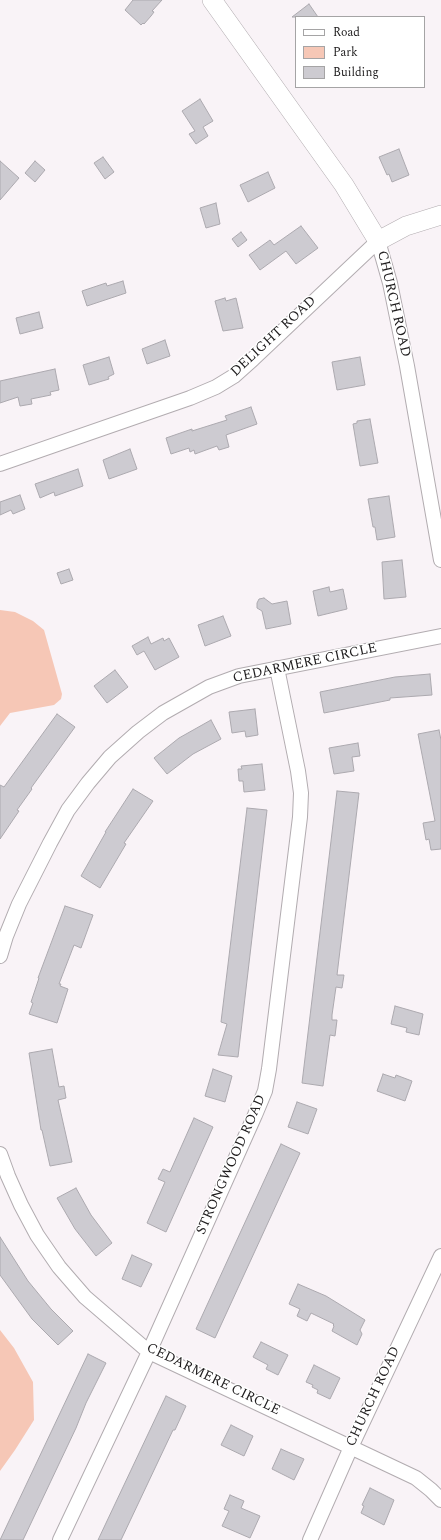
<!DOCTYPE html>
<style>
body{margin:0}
#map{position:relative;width:441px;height:1540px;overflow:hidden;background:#f9f3f7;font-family:Spectral,serif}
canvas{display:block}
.legend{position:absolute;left:295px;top:16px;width:130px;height:72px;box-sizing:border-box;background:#fff;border:1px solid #a5a4a5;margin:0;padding:5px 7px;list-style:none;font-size:12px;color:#1e1c1d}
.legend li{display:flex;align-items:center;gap:8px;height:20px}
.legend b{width:20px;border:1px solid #a5a4a5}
</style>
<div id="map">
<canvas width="441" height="1540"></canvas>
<ul class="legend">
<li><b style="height:5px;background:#fff"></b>Road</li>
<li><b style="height:11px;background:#f6c7b6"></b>Park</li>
<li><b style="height:11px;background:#cdcbd1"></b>Building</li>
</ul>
</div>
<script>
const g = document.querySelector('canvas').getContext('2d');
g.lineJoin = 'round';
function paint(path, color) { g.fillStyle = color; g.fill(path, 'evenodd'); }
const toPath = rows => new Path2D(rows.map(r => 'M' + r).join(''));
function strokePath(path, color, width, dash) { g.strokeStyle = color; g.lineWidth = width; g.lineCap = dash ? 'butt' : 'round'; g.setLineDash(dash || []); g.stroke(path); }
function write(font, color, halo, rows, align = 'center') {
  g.font = font + ' Spectral,serif'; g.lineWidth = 3; g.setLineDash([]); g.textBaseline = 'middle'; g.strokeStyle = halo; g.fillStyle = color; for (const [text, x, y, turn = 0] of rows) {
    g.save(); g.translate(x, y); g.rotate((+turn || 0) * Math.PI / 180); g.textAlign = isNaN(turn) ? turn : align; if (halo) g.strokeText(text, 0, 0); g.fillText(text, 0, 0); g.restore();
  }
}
paint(toPath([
 [0,610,15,612,33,621,44,630,62,694,61,699,54,705,10,713,0,726],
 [0,1330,14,1348,33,1382,34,1420,15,1450,0,1471]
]), '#f6c7b6');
const building = toPath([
 [133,0,162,0,152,11,154,12,151,16,144,24,143,23,141,25,125,10,133,0],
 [309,4,318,17,292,17,309,4],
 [200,99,213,121,203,127,208,136,196,144,189,134,195,131,182,111,200,99],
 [399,149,409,175,392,182,389,174,387,175,379,157,399,149],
 [103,157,114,172,105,179,94,163,103,157],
 [0,161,19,178,0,200,0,161],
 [35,161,45,170,35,182,25,173,35,161],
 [268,172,275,188,248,202,240,185,268,172],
 [216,203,220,224,206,228,200,208,216,203],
 [301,226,318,248,296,264,286,251,260,270,249,255,270,240,274,245,301,226],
 [241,232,247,240,238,247,232,239,241,232],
 [123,281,126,293,87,306,82,291,106,283,107,286,123,281],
 [225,298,226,301,236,298,243,328,223,331,215,301,225,298],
 [39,312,43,328,20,334,16,318,39,312],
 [165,340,170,356,147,364,142,349,165,340],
 [109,357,114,374,108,377,109,379,89,385,83,365,109,357],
 [360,357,365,385,337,390,332,362,360,357],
 [55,369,59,390,50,392,51,395,31,399,32,404,20,406,18,397,0,403,0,381,55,369],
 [251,407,257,424,226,435,229,447,219,450,217,446,195,454,194,450,190,452,189,448,171,454,166,438,192,429,192,431,227,420,225,416,251,407],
 [370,419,378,463,360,466,353,424,357,423,357,421,370,419],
 [130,449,137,469,109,479,103,460,130,449],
 [78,469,83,486,55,496,54,492,40,498,35,484,78,469],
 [20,495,25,509,13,514,11,510,0,515,0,502,20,495],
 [389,496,395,537,377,540,375,527,373,527,368,499,389,496],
 [402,560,406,597,384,599,382,562,402,560],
 [69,569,73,580,61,584,57,573,69,569],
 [329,587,330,592,343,589,347,609,318,616,313,591,329,587],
 [264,598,272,604,287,601,291,624,266,629,262,611,257,608,257,603,259,599,264,598],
 [223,616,231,636,205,646,198,625,223,616],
 [148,637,151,644,163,638,164,641,169,638,179,657,155,670,144,651,137,655,132,646,148,637],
 [115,670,128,687,107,703,94,686,115,670],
 [430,674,432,695,390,698,390,700,324,713,320,692,395,677,430,674],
 [255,709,258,735,246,737,245,731,232,733,229,712,255,709],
 [57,714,75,727,31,788,32,789,17,810,19,811,0,839,0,785,4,787,57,714],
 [211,720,221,739,193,754,167,774,154,758,179,738,211,720],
 [439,730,441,740,441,849,431,850,429,839,426,840,423,823,435,821,418,734,439,730],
 [358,743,360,756,352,757,354,771,334,774,329,748,358,743],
 [262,764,265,790,244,792,243,781,239,781,238,769,242,769,241,766,262,764],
 [133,789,153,801,124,843,126,844,100,888,81,876,106,832,105,832,133,789],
 [337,791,359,793,337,975,344,975,342,988,336,987,332,1015,332,1020,337,1020,335,1036,330,1035,323,1086,302,1083,337,791],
 [247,808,267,810,238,1057,218,1055,227,1024,221,1022,247,808],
 [65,906,93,915,81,948,74,945,59,984,61,984,60,986,68,989,57,1023,29,1014,33,1003,31,1002,39,978,38,978,65,906],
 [395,1006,423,1014,419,1035,406,1032,407,1028,391,1024,395,1006],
 [52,1049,59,1087,64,1086,66,1098,58,1100,72,1162,50,1166,42,1130,41,1130,29,1053,52,1049],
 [213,1069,232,1076,225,1102,205,1096,213,1069],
 [383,1074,395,1078,396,1075,412,1081,405,1101,377,1091,383,1074],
 [297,1102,317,1109,308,1134,288,1127,297,1102],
 [194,1118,213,1127,166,1232,147,1223,165,1182,158,1179,163,1169,170,1172,194,1118],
 [281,1144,300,1153,215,1338,196,1329,281,1144],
 [76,1188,91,1215,112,1243,96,1256,75,1229,57,1198,76,1188],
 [0,1237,28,1281,51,1309,73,1331,58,1345,32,1319,0,1275,0,1237],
 [132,1255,152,1264,141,1287,122,1279,132,1255],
 [298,1284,326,1296,365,1320,360,1330,362,1334,357,1345,332,1331,334,1326,333,1325,334,1324,311,1313,307,1321,297,1316,300,1309,289,1304,298,1284],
 [261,1342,288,1355,278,1375,266,1369,268,1365,253,1357,261,1342],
 [88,1354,106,1363,86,1403,76,1428,23,1540,0,1540,88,1354],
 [314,1365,340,1378,330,1399,317,1393,318,1390,312,1387,313,1385,306,1382,314,1365],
 [166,1396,186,1406,175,1430,173,1430,121,1540,98,1540,166,1396],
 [231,1425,253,1436,244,1456,221,1445,231,1425],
 [281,1449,304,1459,294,1480,272,1469,281,1449],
 [370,1488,394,1500,384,1525,361,1513,364,1506,362,1505,370,1488],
 [230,1495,244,1501,241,1508,260,1516,250,1538,222,1526,229,1511,224,1509,230,1495]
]);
paint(building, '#cdcbd1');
strokePath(building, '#aca9af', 1);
const street = toPath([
 [0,464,190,398,216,387,234,376,253,359,378,241,390,283,407,366,441,560],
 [0,956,6,936,19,904,50,843,68,810,88,783,110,757,138,732,163,713,209,687,239,676,441,636],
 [0,1154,8,1176,21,1205,37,1235,59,1267,85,1297,149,1352,416,1478,431,1490,441,1500],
 [60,1540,149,1352,255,1115,265,1091,269,1069,300,817,301,793,298,771,277,668],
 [310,1540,351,1447,441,1256]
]);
const secondary = toPath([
 [212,0,344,185,378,241,406,226,441,215]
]);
strokePath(street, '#b2acb0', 16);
strokePath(secondary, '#b2acb0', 20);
strokePath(street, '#fff', 14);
strokePath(secondary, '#fff', 19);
write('14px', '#1e1c1d', '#fff', [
 ["CHURCH ROAD",393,304,77],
 ["DELIGHT ROAD",274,337,-43],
 ["CEDARMERE CIRCLE",305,664,-12],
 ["STRONGWOOD ROAD",232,1165,-66],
 ["CEDARMERE CIRCLE",213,1380,26],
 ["CHURCH ROAD",374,1397,-65]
]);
</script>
